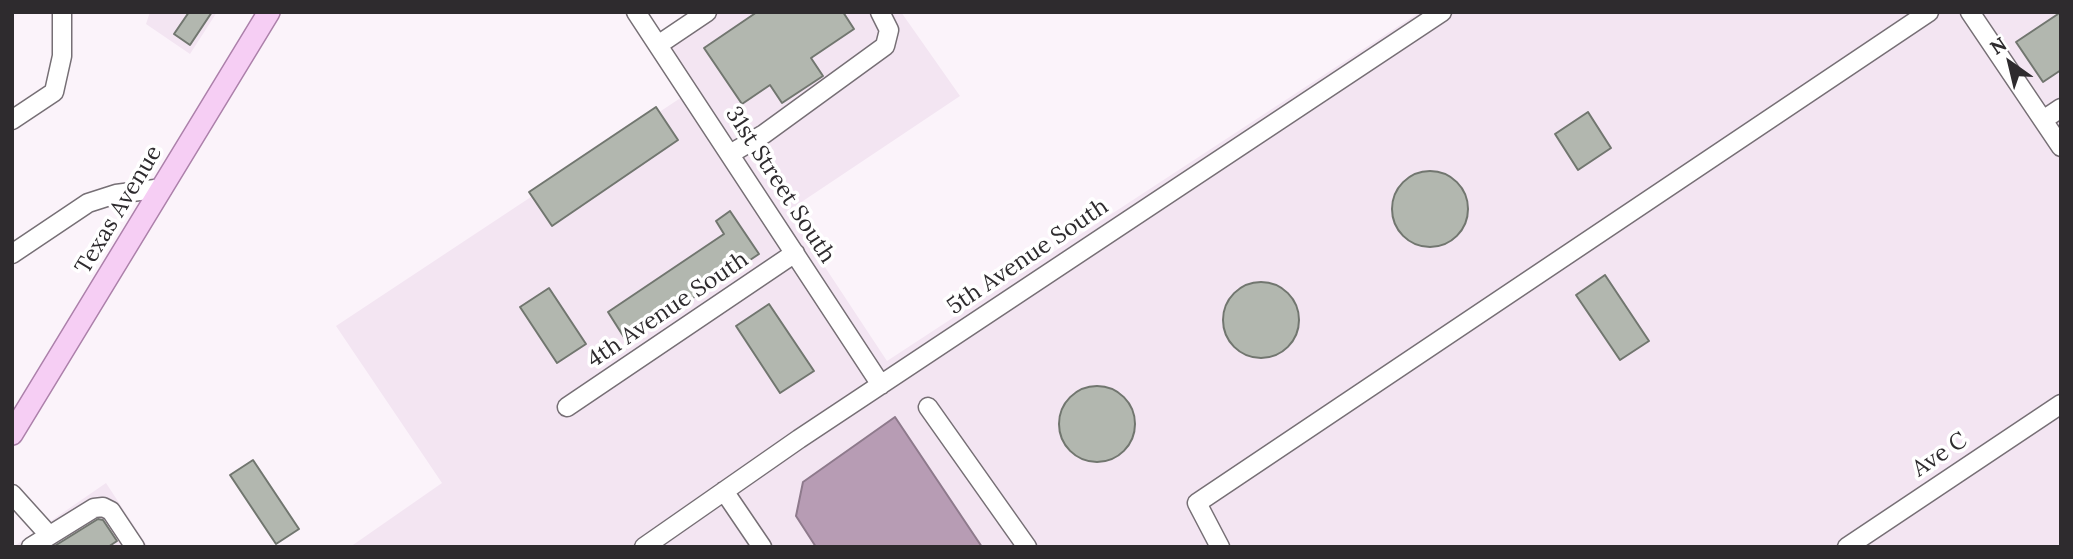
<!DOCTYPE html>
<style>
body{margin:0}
#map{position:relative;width:2073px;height:559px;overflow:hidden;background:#fbf3fa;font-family:Lora,serif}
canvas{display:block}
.frame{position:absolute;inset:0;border:14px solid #2e2b2e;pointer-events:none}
.north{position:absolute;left:1975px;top:28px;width:70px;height:70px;-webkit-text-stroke:5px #fff;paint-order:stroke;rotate:326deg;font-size:19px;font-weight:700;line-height:28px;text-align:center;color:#2e2b2e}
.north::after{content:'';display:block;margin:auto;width:24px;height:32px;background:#2e2b2e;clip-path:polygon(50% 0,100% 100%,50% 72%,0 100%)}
</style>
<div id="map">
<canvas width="2073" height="559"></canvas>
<div class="frame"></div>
<div class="north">N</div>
</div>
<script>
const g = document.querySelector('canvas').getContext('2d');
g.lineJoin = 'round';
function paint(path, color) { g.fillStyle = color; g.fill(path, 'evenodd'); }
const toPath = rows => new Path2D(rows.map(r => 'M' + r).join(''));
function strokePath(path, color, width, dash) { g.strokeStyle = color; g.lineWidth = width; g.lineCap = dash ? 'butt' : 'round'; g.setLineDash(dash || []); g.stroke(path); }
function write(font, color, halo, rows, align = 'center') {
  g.font = font + ' Lora,serif'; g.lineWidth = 7; g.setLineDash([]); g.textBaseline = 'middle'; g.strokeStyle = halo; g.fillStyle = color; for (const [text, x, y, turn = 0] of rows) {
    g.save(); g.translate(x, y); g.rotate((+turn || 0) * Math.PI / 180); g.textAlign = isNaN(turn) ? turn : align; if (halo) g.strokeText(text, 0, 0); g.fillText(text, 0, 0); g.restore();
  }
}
paint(toPath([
 [150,12,217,12,190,54,146,24],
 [694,12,901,12,960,96,788,211,887,361,1420,12,2061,12,2061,547,350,547,442,483,336,326,682,97,646,43],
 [106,483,148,547,13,547]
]), '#f3e5f2');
const water = toPath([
 [895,417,982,547,816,547,796,516,803,482,895,417]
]);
paint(water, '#b79cb4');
strokePath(water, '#8e7a8c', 2);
const building = toPath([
 [189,12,212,12,190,45,174,34,189,12],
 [757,12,843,12,854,29,811,58,823,76,782,103,770,85,742,104,704,48,757,12],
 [2061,12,2061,70,2043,82,2016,42,2061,12],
 [656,107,678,140,552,226,529,192,656,107],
 [1588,112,1611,148,1578,170,1555,134,1588,112],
 '1392 209a38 38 0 1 1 76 0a38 38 0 1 1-76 0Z',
 [730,211,759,254,627,342,608,312,724,234,716,221,730,211],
 [1605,275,1649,341,1620,360,1576,295,1605,275],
 '1223 320a38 38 0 1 1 76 0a38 38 0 1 1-76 0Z',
 [549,288,586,344,557,363,520,307,549,288],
 [769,304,814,371,780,393,736,326,769,304],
 '1059 424a38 38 0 1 1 76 0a38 38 0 1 1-76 0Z',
 [253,460,299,529,276,544,230,475,253,460],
 [98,519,103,520,117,541,108,547,53,547,98,519]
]);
paint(building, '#b2b7af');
strokePath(building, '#71766f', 2);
const minor = toPath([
 [636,12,881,385],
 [1970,12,2061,147],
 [658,45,707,12],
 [12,120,54,92,62,56,62,12],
 [2043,120,2061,108],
 [730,154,764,134,885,46,889,30,880,12],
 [12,254,88,203,116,194,163,188],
 [567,407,795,253],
 [928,407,1027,547],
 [724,491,762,547],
 [12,494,49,535],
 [31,547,94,508,103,507,111,511,135,547],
 [644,547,799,439,1442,12],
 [1220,547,1197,503,1929,12],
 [1847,547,2061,404]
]);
const major = toPath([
 [12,434,269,12]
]);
strokePath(minor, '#766f75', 21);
strokePath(major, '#ac80aa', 24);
strokePath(minor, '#fff', 18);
strokePath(major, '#f6cef4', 21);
write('23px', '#2e2b2e', '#fff', [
 ["31st Street South",780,185,57],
 ["Texas Avenue",119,210,-59],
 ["5th Avenue South",1028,257,-34],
 ["4th Avenue South",668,310,-34],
 ["Ave C",1940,455,-34]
]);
</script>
